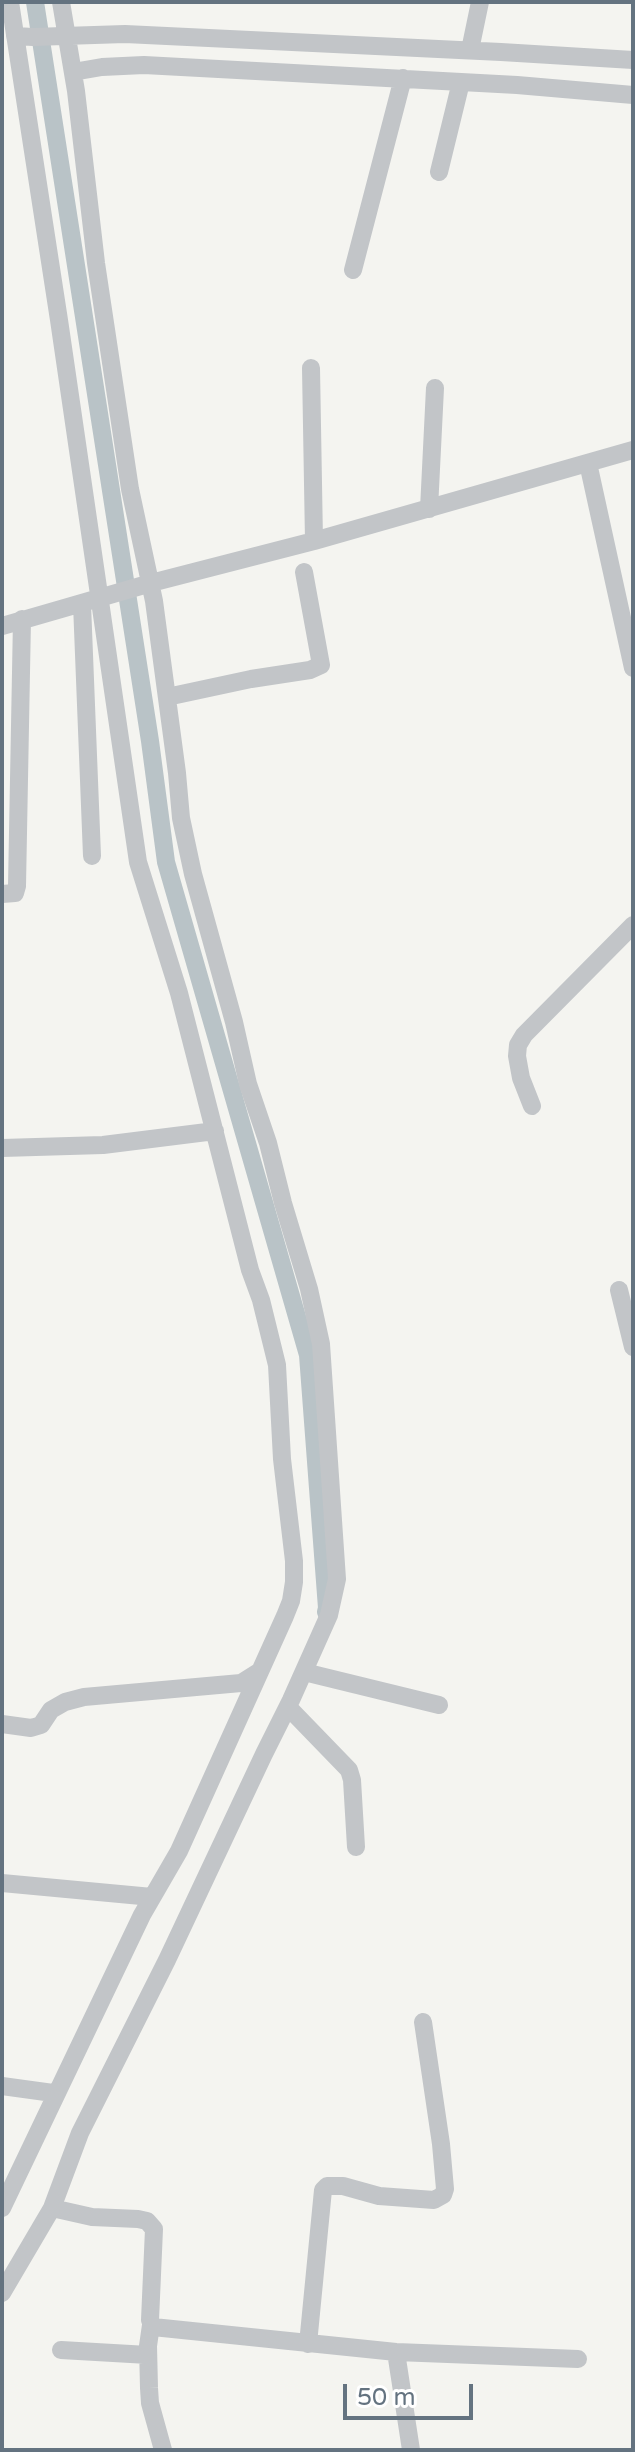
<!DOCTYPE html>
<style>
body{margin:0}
#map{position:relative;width:635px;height:2452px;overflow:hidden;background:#f4f4f0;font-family:"Varela Round",sans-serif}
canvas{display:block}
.frame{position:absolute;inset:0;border:4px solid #647380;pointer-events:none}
.scale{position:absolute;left:343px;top:2384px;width:130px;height:36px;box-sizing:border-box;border:4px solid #647380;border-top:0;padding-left:10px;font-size:24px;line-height:28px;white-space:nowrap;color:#647380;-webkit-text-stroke:6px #fff;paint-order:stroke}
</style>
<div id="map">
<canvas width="635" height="2452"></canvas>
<div class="frame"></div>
<div class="scale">50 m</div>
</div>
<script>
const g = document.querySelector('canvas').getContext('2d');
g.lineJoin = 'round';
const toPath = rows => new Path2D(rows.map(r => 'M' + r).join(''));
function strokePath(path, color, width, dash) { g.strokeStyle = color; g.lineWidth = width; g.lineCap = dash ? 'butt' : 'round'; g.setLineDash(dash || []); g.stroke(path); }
strokePath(toPath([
 [35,2,150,741,166,862,308,1355,327,1608,326,1612]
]), '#b9c3c7', 18);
strokePath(toPath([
 [15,36,33,37,125,34,501,52,633,60],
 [470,50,480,2],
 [73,72,102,67,144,65,517,85,633,95],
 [439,172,461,82],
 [353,270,403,78],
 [311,368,314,541],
 [588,463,633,668],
 [429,509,435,388],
 [82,604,92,856],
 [2,626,151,583,314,541,633,450],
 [167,697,251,679,310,670,321,665,304,572],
 [2,894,15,893,17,886,22,619],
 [532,1106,521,1078,517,1056,518,1045,524,1035,633,925],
 [2,1148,103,1145,215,1131],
 [619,1290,633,1347],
 [304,1672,439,1705],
 [288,1707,349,1770,352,1780,356,1847],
 [2,1724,31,1728,41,1725,51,1710,65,1702,84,1697,241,1683,260,1671],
 [2,1883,152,1897],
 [2,2086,53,2093,58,2090],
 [2,2208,142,1915,179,1851,285,1616,291,1601,294,1582,294,1561,282,1459,277,1365,261,1300,250,1270,179,993,138,862,59,320,10,2],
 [52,2208,92,2217,138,2219,147,2221,154,2229,150,2320,153,2327,396,2352,578,2359],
 [2,2293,52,2208,80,2133,167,1960,264,1754,291,1700,329,1615,337,1579,321,1344,309,1289,283,1203,268,1143,248,1084,234,1022,193,874,181,818,177,773,154,601,130,489,96,263,76,91,61,2],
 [151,2325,148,2346,149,2388,150,2403,163,2450],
 [308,2344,323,2190,327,2186,343,2186,379,2196,434,2200,443,2195,445,2189,441,2144,423,2022],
 [61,2350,148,2355],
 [396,2352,411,2450]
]), '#c2c5c8', 18);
</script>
